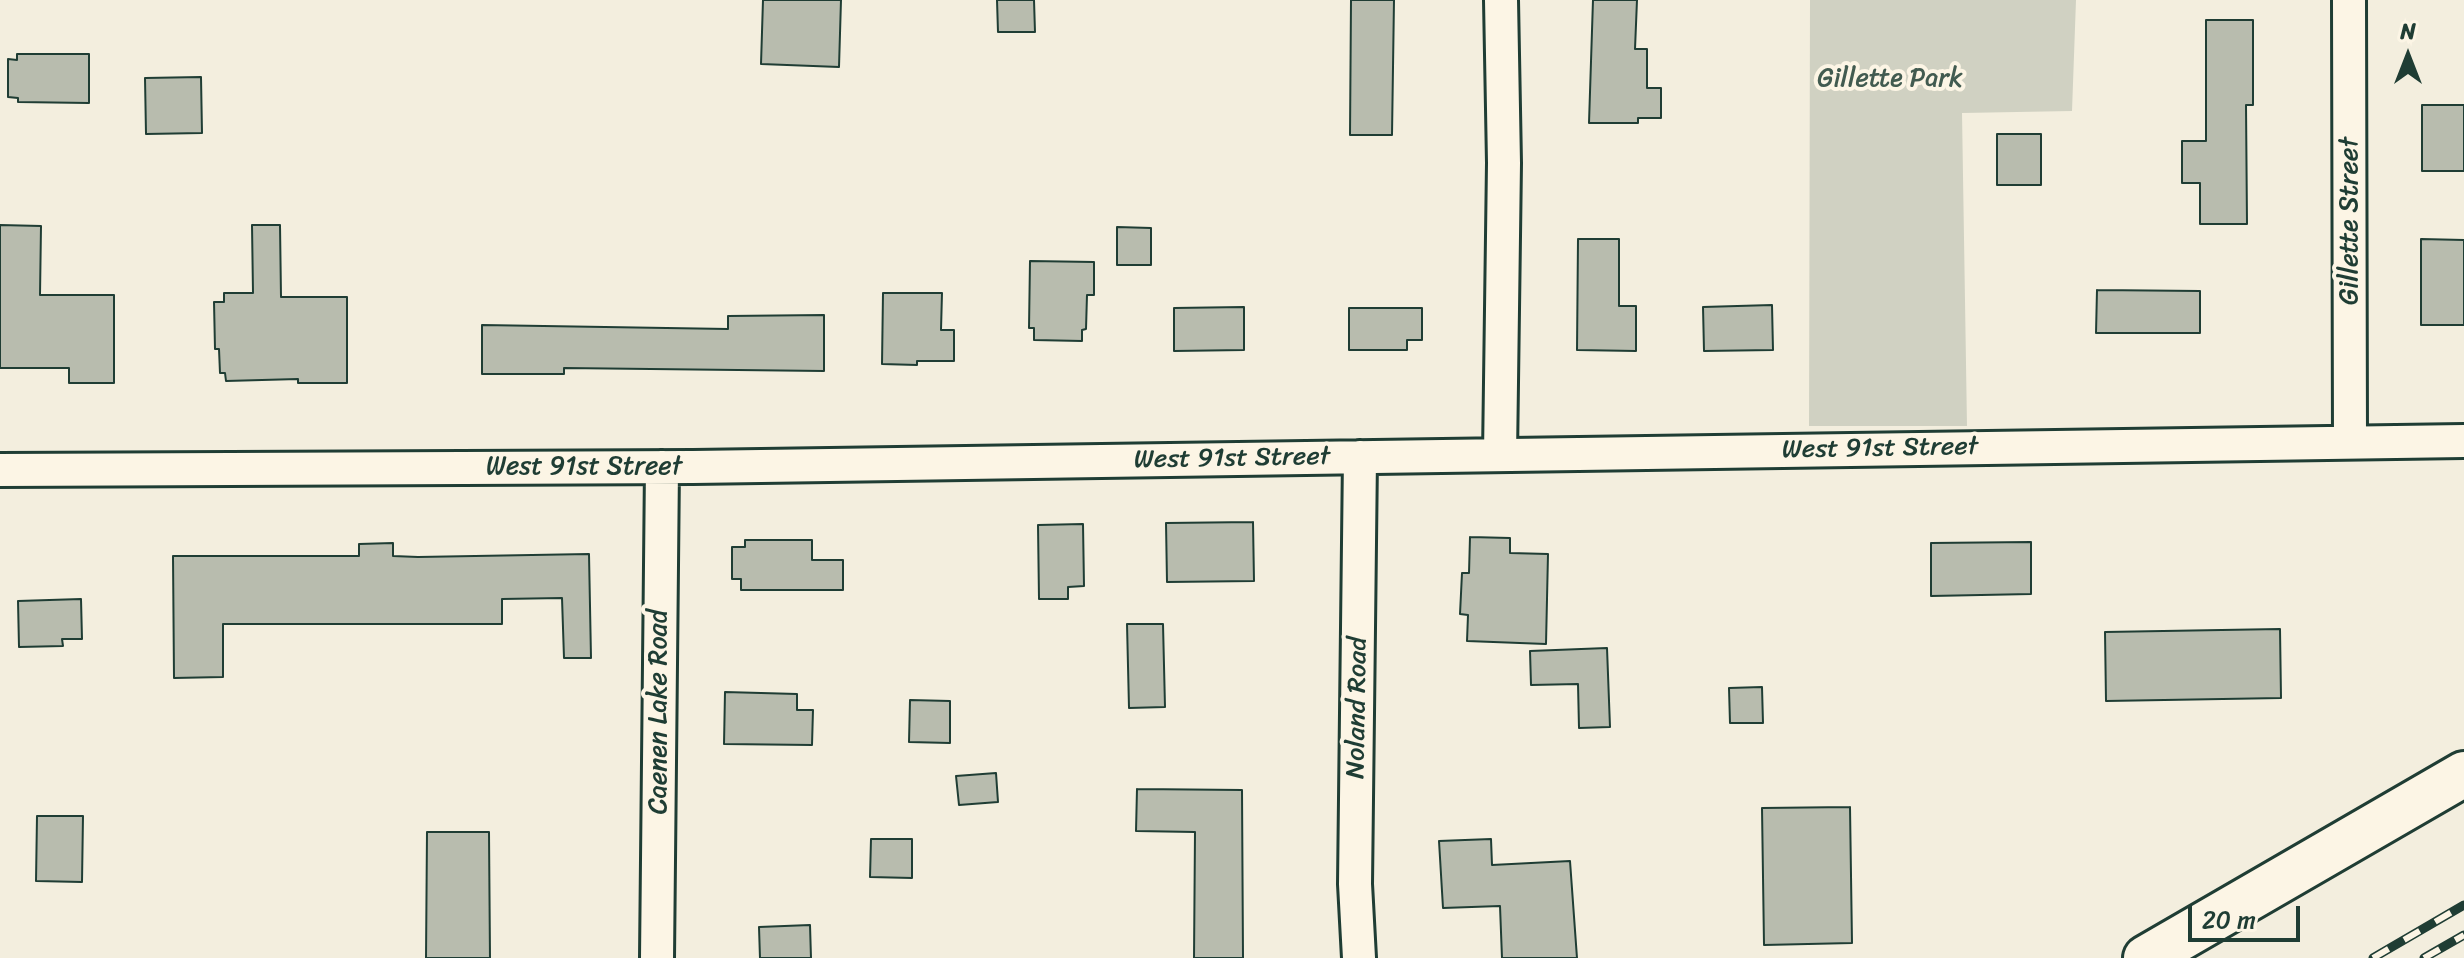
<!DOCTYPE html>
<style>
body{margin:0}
#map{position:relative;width:2464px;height:958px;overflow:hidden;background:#f3eede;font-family:Sriracha,sans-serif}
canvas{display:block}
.north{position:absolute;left:2368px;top:16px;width:80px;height:80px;-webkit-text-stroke:6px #fcf5e5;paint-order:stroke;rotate:0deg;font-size:22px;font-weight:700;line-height:32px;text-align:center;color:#1f3d34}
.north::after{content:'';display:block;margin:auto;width:28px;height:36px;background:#1f3d34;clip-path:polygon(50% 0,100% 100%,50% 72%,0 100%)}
.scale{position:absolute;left:2188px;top:906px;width:112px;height:36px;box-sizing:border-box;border:4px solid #1f3d34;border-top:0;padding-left:10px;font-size:24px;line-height:28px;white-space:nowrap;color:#1f3d34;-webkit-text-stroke:6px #fcf5e5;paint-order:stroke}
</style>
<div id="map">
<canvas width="2464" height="958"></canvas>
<div class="north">N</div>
<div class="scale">20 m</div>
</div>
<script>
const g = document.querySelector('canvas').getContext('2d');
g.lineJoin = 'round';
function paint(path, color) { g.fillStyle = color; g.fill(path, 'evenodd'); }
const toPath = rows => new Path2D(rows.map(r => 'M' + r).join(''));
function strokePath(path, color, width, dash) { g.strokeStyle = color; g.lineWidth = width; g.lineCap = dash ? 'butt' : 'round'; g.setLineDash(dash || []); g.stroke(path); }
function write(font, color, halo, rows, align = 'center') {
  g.font = font + ' Sriracha,sans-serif'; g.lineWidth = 8; g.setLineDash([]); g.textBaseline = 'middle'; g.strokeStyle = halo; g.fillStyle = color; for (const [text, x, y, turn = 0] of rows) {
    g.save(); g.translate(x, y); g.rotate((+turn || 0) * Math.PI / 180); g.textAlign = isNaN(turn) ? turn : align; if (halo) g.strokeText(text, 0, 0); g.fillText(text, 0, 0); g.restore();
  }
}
paint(toPath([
 [1810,0,2076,0,2072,111,1962,113,1967,426,1809,426]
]), '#d0d1c2');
const building = toPath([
 [763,0,841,0,839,67,761,64,763,0],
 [997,0,1034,0,1035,32,998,32,997,0],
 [1351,0,1394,0,1392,135,1350,135,1351,0],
 [1593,0,1637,0,1635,49,1647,49,1647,88,1661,88,1661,118,1638,118,1638,123,1589,123,1593,0],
 [2206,20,2253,20,2253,105,2246,105,2247,224,2200,224,2200,183,2182,183,2182,141,2206,141,2206,20],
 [17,54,89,54,89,103,18,102,18,98,8,97,8,59,17,60,17,54],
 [201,77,202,133,146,134,145,78,201,77],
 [2422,105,2464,105,2464,171,2422,171,2422,105],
 [1997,134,2041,134,2041,185,1997,185,1997,134],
 [0,225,41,226,40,295,114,295,114,383,69,383,69,368,0,368,0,225],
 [252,225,280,225,281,297,347,297,347,383,298,383,298,379,226,381,225,373,220,373,219,349,215,349,214,302,224,302,224,293,253,293,252,225],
 [1117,227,1151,228,1151,265,1117,265,1117,227],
 [1578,239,1619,239,1619,306,1636,306,1636,351,1577,350,1578,239],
 [2421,239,2464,240,2464,325,2421,325,2421,239],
 [1030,261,1094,262,1094,295,1087,295,1086,329,1082,330,1082,341,1034,340,1034,328,1029,328,1030,261],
 [2097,290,2200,291,2200,333,2096,333,2097,290],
 [883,293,942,293,941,330,954,330,954,361,917,361,917,365,882,364,883,293],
 [1772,305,1773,350,1704,351,1703,307,1772,305],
 [1244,307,1244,350,1174,351,1174,308,1244,307],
 [1349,308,1422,308,1422,340,1407,340,1407,350,1349,350,1349,308],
 [824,315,824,371,564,368,564,374,482,374,482,325,728,329,728,316,824,315],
 [1253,522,1254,581,1167,582,1166,523,1253,522],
 [1083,524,1084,586,1068,587,1068,599,1039,599,1038,525,1083,524],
 [1470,537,1510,538,1510,553,1548,554,1546,644,1467,641,1468,615,1460,614,1462,573,1469,573,1470,537],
 [745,540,812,540,812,560,843,560,843,590,741,590,741,579,732,579,732,547,745,547,745,540],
 [2031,542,2031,594,1931,596,1931,543,2031,542],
 [393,543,393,556,418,557,589,554,591,658,564,658,562,598,502,599,502,624,223,624,223,677,174,678,173,556,359,556,359,544,393,543],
 [81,599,82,639,62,639,63,646,19,647,18,601,81,599],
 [1127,624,1163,624,1165,707,1129,708,1127,624],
 [2280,629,2281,698,2106,701,2105,632,2280,629],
 [1607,648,1610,727,1579,728,1578,684,1531,685,1530,651,1607,648],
 [1762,687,1763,723,1730,723,1729,688,1762,687],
 [725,692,797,694,797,710,813,710,812,745,724,744,725,692],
 [910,700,950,701,950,743,909,742,910,700],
 [996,773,998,802,959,805,956,776,996,773],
 [1137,789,1242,790,1243,958,1194,958,1195,832,1136,831,1137,789],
 [1850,807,1852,943,1764,945,1762,808,1850,807],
 [37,816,83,816,82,882,36,881,37,816],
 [427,832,489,832,490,958,426,958,427,832],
 [871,839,912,839,912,878,870,877,871,839],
 [1491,839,1492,865,1570,861,1577,958,1502,958,1500,906,1443,908,1439,841,1491,839],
 [810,925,811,958,760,958,759,927,810,925]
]);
paint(building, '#b8bcae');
strokePath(building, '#1f3d34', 2);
const street = toPath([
 [2349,0,2350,442],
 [1500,455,1504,163,1501,0],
 [0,470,693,467,2464,441],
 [657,958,662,467],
 [1359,958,1355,884,1360,457]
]);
const secondary = toPath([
 [2146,958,2464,774]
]);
strokePath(street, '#1f3d34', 38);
strokePath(secondary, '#1f3d34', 50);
strokePath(street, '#fcf5e5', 32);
strokePath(secondary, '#fcf5e5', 44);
const rail = toPath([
 [2373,958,2464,905],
 [2424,958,2464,935]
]);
strokePath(rail, '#1f3d34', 9);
strokePath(rail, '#fcf5e5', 6, [18]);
write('26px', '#425b50', '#fcf5e5', [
 ["Gillette Park",1890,79]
]);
write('26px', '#1f3d34', '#fcf5e5', [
 ["Gillette Street",2350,221,-90],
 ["West 91st Street",1880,449,-1],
 ["West 91st Street",1232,459,-1],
 ["West 91st Street",584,467],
 ["Noland Road",1358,708,-89],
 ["Caenen Lake Road",659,712,-90]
]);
</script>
